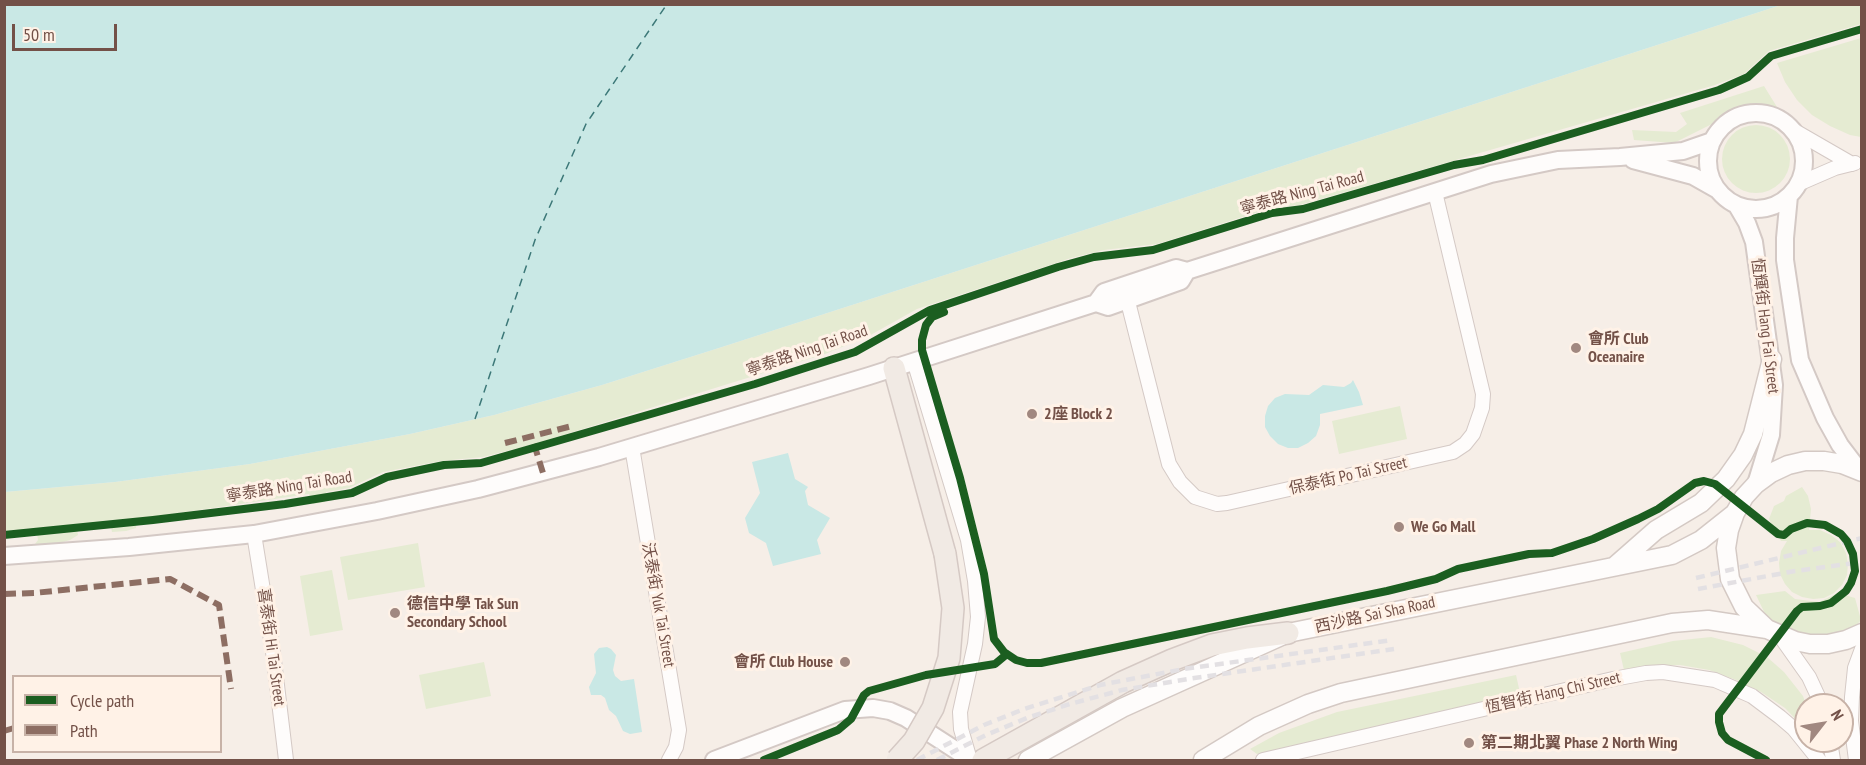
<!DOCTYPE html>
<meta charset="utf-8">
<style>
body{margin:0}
#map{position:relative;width:1866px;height:765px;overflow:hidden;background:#f6eee7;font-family:"PT Sans Narrow",sans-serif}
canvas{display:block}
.frame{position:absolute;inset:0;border:6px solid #735148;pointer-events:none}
.legend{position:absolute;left:12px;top:675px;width:210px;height:78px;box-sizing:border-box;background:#fff2e7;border:2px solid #c7b2a7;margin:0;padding:8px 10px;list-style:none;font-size:18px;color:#735148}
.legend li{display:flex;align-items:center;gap:12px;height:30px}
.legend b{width:30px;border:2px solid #c7b2a7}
.north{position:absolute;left:1794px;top:693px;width:60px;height:60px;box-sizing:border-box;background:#fff2e7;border:2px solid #c7b2a7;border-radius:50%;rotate:59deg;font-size:16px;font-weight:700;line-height:24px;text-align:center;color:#735148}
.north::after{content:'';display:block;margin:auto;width:21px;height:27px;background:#a18880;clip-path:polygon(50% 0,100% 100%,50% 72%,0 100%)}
.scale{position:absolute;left:12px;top:24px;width:105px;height:27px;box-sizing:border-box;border:3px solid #735148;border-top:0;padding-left:8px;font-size:18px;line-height:21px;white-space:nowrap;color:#735148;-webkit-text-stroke:4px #fff2e7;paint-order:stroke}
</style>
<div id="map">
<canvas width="1866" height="765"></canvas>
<div class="frame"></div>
<ul class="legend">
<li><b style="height:8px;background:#1b5e20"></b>Cycle path</li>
<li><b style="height:8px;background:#8d6e63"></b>Path</li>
</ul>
<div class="north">N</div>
<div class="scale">50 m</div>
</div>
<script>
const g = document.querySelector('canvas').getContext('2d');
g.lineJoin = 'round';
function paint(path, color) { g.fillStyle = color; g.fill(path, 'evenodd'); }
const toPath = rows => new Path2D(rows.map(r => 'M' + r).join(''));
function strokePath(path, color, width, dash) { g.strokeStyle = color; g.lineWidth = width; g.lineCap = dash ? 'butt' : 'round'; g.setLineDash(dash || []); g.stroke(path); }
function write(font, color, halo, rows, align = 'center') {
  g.font = font + ' "PT Sans Narrow","Noto Sans TC",sans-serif'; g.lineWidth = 6; g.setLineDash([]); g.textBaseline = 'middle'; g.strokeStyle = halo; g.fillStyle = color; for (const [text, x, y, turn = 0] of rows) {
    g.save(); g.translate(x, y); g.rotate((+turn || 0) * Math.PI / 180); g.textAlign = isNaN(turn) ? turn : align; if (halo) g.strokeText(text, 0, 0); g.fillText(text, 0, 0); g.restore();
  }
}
paint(toPath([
 [1781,5,1861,5,1861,24,1769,51,1744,74,1715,85,1300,205,1271,208,1157,244,1104,250,1071,258,917,309,867,337,825,354,534,444,483,457,441,461,383,472,349,488,326,492,325,502,313,504,309,494,137,519,136,528,126,531,112,532,110,522,76,525,78,535,70,540,52,545,35,544,38,540,36,528,23,529,21,537,18,530,14,530,10,537,5,537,5,492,115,482,250,464,410,434,494,415,602,385,722,347],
 [1861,38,1862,38,1861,137,1850,135,1830,126,1812,115,1797,100,1785,82,1777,63],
 [1764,86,1777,107,1746,107,1674,143,1634,140,1632,130,1676,132,1687,124,1680,113],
 '1722 159a34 34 0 1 1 68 0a34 34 0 1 1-68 0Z',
 [1400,406,1407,439,1339,454,1332,421],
 [1802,487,1808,496,1811,509,1809,530,1820,530,1831,535,1840,542,1846,553,1848,564,1847,575,1842,585,1834,593,1824,598,1813,599,1802,597,1792,592,1785,584,1780,574,1779,563,1781,551,1787,541,1781,541,1769,519,1774,506,1784,501,1786,496],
 [418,543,425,587,348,600,340,557],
 [332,570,343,630,310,636,300,576],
 [1785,591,1795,599,1819,602,1838,593,1855,598,1861,620,1853,629,1825,635,1801,637,1783,624,1769,622,1756,595],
 [1711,637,1743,645,1767,657,1784,672,1803,696,1806,705,1806,730,1785,708,1761,692,1736,680,1709,670,1680,665,1652,666,1624,670,1620,653,1673,641],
 [484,662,491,696,426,709,419,675],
 [1516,675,1520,693,1257,754,1250,749,1279,733,1337,712]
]), '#e5ebd2');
paint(toPath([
 [5,4,1781,4,1781,5,722,347,602,385,494,415,410,434,250,464,115,482,5,492],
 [1353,380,1359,392,1363,405,1320,414,1320,425,1316,436,1308,443,1298,448,1288,448,1278,444,1270,436,1265,427,1265,416,1268,406,1275,398,1285,394,1309,395,1323,385,1344,387,1351,383],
 [788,453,795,479,808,487,805,491,808,505,830,518,817,540,821,554,773,566,766,543,749,533,745,518,760,493,752,462],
 [607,647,611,649,616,655,613,670,615,676,621,681,634,679,642,732,630,734,623,731,616,716,609,710,605,698,601,695,591,695,589,687,596,673,594,654,599,648]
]), '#c9e8e5');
strokePath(toPath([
 [475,419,535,240,586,124,667,4]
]), '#3c7878', 1.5, [8, 6]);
const minor = toPath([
 [1793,130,1852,164],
 [1798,184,1835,168,1855,163],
 [1125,290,1169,464,1180,482,1195,497,1217,504,1227,503,1453,452,1465,444,1473,434,1482,408,1483,394,1435,192],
 [914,361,968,540,975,581,978,617,975,644,960,712,961,729,970,760],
 [632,447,679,730,676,747,669,760],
 [254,534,273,652,286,760],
 [1780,636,1809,677,1822,705],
 [1830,741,1833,760],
 [1263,760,1613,679,1646,673,1663,672,1715,680,1752,696,1780,717,1794,729,1819,760],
 [1856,760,1851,721,1852,697,1855,668,1862,649]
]);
const tertiary = toPath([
 '1708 161a48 48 0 1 1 96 0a48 48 0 1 1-96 0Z',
 [1633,160,1693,176,1716,189],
 [1789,196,1785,238,1785,260,1800,360,1825,418,1840,445,1859,470],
 [1737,206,1747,223,1754,242,1774,385,1771,435,1756,484],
 [1096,303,1108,307,1181,281,1187,271],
 [4,556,129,547,254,534,377,511,478,489,599,457,869,376,1096,303,1104,292,1176,268,1187,271,1491,174,1558,160,1620,157,1683,151,1709,142],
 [714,760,845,710,873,708,890,711,906,718,971,760]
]);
const secondary = toPath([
 [1862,472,1842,464,1824,461,1805,461,1788,465,1771,473,1756,484,1744,497,1735,513,1729,530,1726,548,1730,579,1744,607,1767,629,1795,641,1810,644,1828,644,1846,640,1862,633],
 [1615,566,1656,530,1701,503,1726,479,1743,455,1753,434,1772,359],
 [1028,760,1122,708,1288,633,1672,555,1701,540,1735,513],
 [1203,760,1259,726,1308,704,1341,693,1672,623,1708,620,1767,629]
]);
const primary = toPath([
 [894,368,945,554],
 [983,760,1123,682,1172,660,1212,645,1247,638,1288,633]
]);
strokePath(minor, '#d4c9c5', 16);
strokePath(tertiary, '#d4c9c5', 20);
strokePath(secondary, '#d4c9c4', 21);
strokePath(primary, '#d5c9c4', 24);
strokePath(minor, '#fefcfb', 14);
strokePath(tertiary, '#fefcfb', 16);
strokePath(secondary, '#fefcfb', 18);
strokePath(primary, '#f1eae4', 21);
strokePath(toPath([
 [1696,578,1862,538],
 [1698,589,1795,571,1862,562],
 [917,760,984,725,1024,709,1100,685,1184,669,1392,640],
 [937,760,986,735,1027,718,1070,704,1122,690,1188,679,1394,649]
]), '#e3e0e3', 4.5, [9, 6]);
const primaryBridge = toPath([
 [897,760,914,741,933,708,949,658,953,608,945,554]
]);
strokePath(primaryBridge, '#d5c9c4', 24, []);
strokePath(primaryBridge, '#f1eae4', 21);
strokePath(toPath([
 [505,443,572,426],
 [534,444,543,473],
 [4,594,34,593,170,579,219,605,231,689],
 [4,731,14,728]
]), '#8d6e63', 6, [12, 6]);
strokePath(toPath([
 [944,312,932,317,926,325,922,340,922,350,960,478,984,574,994,639,1004,652,1016,660,1027,663,1041,663,1387,591,1436,579,1458,569,1529,554,1552,553,1593,539,1638,519,1658,509,1695,483,1704,481,1715,484,1778,534,1784,535,1791,529,1807,523,1825,525,1841,534,1847,541,1853,554,1855,571,1851,583,1846,591,1831,603,1820,606,1802,607,1797,611,1719,714,1719,722,1722,733,1728,740,1766,760],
 [4,535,153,520,285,504,352,493,387,477,444,465,481,463,755,384,855,352,930,310,1058,267,1094,257,1153,250,1272,213,1303,209,1454,165,1483,160,1719,90,1748,77,1771,56,1862,29],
 [764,760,838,730,851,719,864,695,869,691,926,675,995,664,1007,654]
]), '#1b5e20', 8);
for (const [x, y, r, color] of [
 [1576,348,6,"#a18880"],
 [1032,414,6,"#a18880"],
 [1399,527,6,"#a18880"],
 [395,613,6,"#a18880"],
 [845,662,6,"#a18880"],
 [1469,743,6,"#a18880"]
]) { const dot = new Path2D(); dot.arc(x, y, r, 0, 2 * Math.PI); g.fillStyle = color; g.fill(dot); strokePath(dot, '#fff2e7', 2); }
write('16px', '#735148', '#fff2e7', [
 ["寧泰路 Ning Tai Road",1302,193,-15],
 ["恆輝街 Hang Fai Street",1765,326,83],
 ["寧泰路 Ning Tai Road",807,351,-19],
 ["保泰街 Po Tai Street",1348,476,-13],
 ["寧泰路 Ning Tai Road",289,487,-9],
 ["沃泰街 Yuk Tai Street",658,605,80],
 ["西沙路 Sai Sha Road",1375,615,-12],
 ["喜泰街 Hi Tai Street",271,647,82],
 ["恆智街 Hang Chi Street",1553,693,-13]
]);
write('bold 16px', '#735148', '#fff2e7', [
 ["會所 Club",1588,339],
 ["Oceanaire",1588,357],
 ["2座 Block 2",1044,414],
 ["We Go Mall",1411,527],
 ["德信中學 Tak Sun",407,604],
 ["Secondary School",407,622],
 ["會所 Club House",833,662,"right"],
 ["第二期北翼 Phase 2 North Wing",1481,743]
], 'left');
</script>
